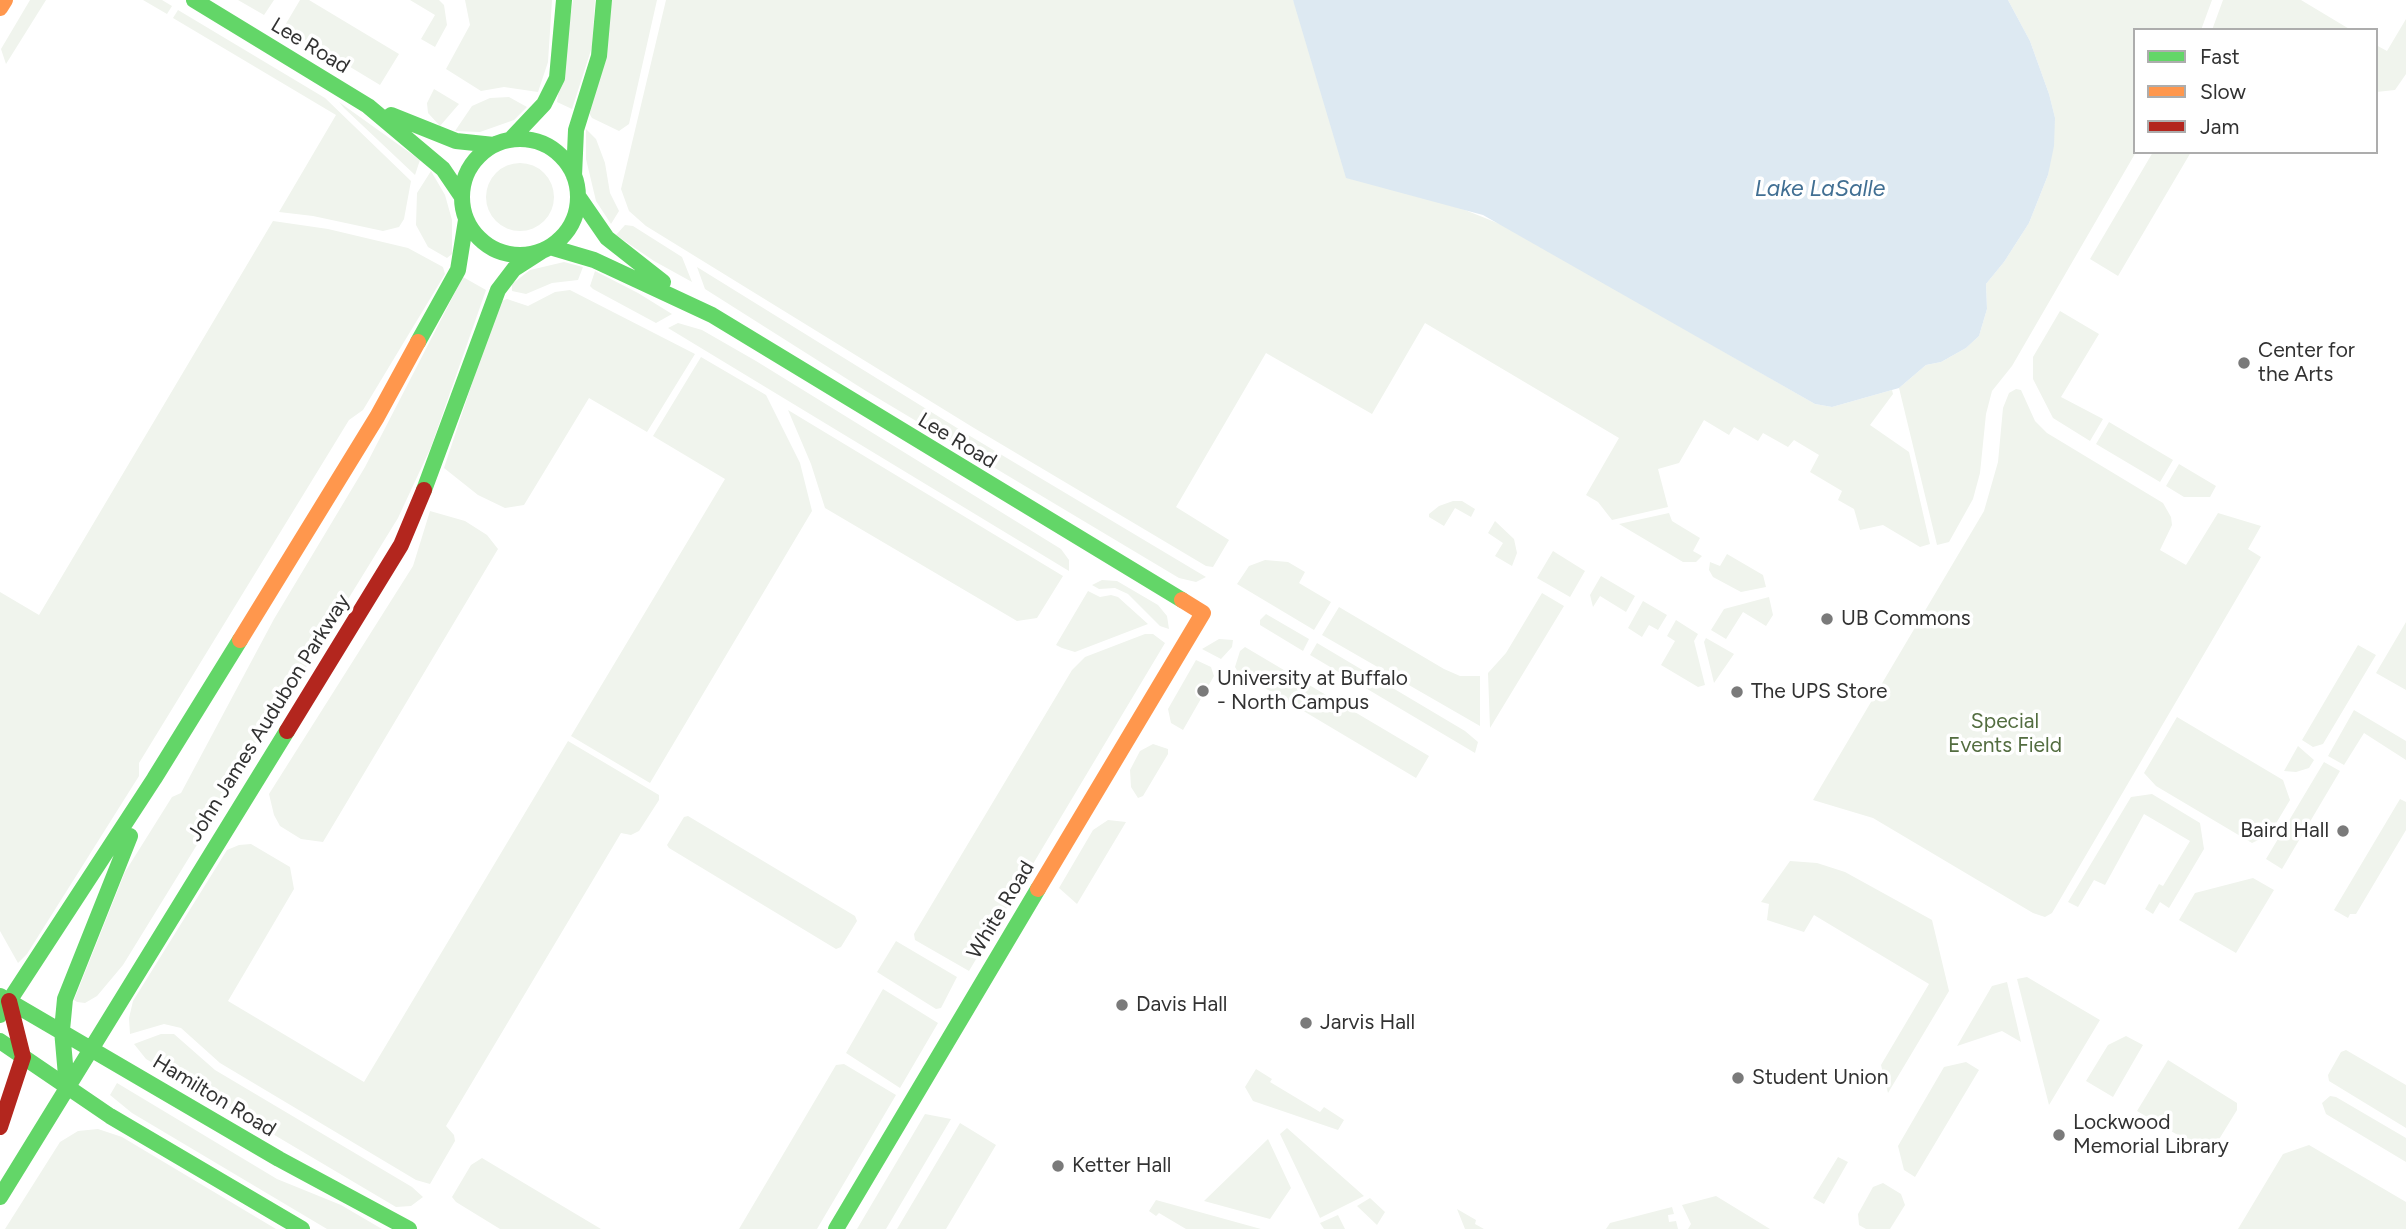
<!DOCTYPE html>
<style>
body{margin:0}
#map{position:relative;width:2406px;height:1229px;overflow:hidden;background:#fff;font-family:Figtree,sans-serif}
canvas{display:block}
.legend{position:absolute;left:2133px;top:28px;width:245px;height:126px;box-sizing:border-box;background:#fff;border:2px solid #adadad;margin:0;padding:9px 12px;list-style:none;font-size:21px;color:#323232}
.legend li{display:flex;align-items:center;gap:14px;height:35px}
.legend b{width:35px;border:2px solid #adadad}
</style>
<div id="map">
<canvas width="2406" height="1229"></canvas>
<ul class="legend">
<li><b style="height:9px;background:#63d668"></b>Fast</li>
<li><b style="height:9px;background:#ff974d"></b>Slow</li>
<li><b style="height:9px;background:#b3261e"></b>Jam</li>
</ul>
</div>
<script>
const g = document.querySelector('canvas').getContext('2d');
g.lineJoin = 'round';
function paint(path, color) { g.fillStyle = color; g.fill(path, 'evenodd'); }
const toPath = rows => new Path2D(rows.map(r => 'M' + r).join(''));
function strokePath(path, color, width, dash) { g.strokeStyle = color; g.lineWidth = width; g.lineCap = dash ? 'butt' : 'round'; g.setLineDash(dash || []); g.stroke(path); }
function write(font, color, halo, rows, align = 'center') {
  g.font = font + ' Figtree,sans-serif'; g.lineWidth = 7; g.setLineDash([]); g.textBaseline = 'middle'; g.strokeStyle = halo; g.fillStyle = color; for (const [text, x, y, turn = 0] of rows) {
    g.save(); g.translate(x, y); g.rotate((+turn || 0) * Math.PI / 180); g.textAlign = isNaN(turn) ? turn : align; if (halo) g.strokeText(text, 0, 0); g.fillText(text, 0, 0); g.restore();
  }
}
paint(toPath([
 [30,0,46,0,6,64,1,49],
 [143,0,162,0,172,6,167,14],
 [238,0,274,0,264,15],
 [300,0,309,0,399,54,380,85,284,27],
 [410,0,439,0,444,5,447,25,435,47,421,39,435,15],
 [465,0,552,0,548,62,538,92,504,87,481,91,446,69,470,25],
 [573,0,595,0,592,47,572,109,557,102],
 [612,0,657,0,629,124,619,131,592,118,589,113],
 [666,0,1293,0,1297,9,1455,206,1505,226,1815,404,1832,407,1892,390,1893,394,1870,425,1909,452,1930,544,1920,547,1883,525,1860,530,1854,509,1838,500,1842,491,1810,472,1819,455,1794,440,1788,447,1763,433,1758,441,1734,427,1729,435,1704,420,1679,463,1658,469,1668,507,1612,520,1598,502,1586,495,1619,438,1425,323,1372,414,1266,353,1176,507,1229,540,1213,567,1206,566,974,428,646,226,629,211,621,189],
 [2008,0,2212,0,2201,30,2135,30,2136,152,2012,366,1992,391,1986,414,1980,473,1973,499,1949,542,1937,545,1899,388,1926,365,1941,362,1966,348,1979,336,1987,309,1986,284,2004,262,2029,223,2048,175,2055,118,2049,94,2030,41],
 [2223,0,2301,0,2351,30,2212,30],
 [178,10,325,98,411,181,404,219,399,227,383,231,313,216,279,212,336,115,173,18],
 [2406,19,2406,74,2395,90,2376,92,2376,45,2387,51],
 [434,89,459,104,440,126,428,113,427,103],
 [509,97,527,107,514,120,480,132,455,131,472,106,490,98],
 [339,102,420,160,415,175,344,108],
 [586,129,596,139,605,163,610,193,619,211,611,224,596,201,586,159],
 [2153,152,2191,152,2118,276,2090,259],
 '486 197a34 34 0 1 1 68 0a34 34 0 1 1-68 0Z',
 [431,171,445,195,452,220,452,254,447,258,428,247,416,225,417,193],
 [273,221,328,229,408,248,443,267,445,274,363,410,349,420,139,763,139,776,27,954,18,963,0,931,0,592,39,615],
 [625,225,633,226,682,257,692,282,654,261,616,235],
 [564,262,583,267,578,280,552,283,526,294,512,291,512,284,530,270],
 [697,267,970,436,1206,577,1196,582,1179,578,866,391,705,289],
 [595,271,638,293,672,314,656,323,593,289,590,286],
 [463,277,486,290,431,447,398,518,123,965,97,996,85,1003,77,1002,74,1000,125,872,172,797,181,793,274,619,365,467],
 [570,290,695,354,647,432,589,398,524,505,505,508,478,495,444,468,499,302,507,299,528,306,555,292],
 [2060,311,2099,334,2061,397,2103,419,2090,441,2053,418,2033,379,2033,357],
 [678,323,702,330,756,361,1061,549,1069,560,1069,571,668,328],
 [701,357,766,395,800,463,812,511,650,783,571,736,725,479,653,436],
 [2016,389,2021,390,2035,421,2047,433,2163,503,2171,517,2172,525,2160,550,2186,565,2218,513,2261,526,2248,549,2261,557,2052,913,2045,917,2033,913,1873,818,1813,800,1984,511,1998,462,2003,408,2009,393],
 [788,410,1063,576,1037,618,1017,621,825,508,811,464],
 [2109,422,2173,460,2160,482,2096,444],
 [2179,464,2216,486,2210,497,2184,497,2166,486],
 [1453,501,1462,501,1475,509,1471,517,1455,508,1444,526,1429,517,1429,514,1439,506],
 [430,511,465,521,487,535,498,549,323,842,301,839,280,826,274,815,269,794,413,566],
 [1669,513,1672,521,1700,538,1693,551,1702,556,1696,562,1683,562,1619,524],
 [1495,521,1514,539,1517,553,1512,566,1495,556,1503,543,1488,533],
 [1553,551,1585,571,1570,597,1537,578],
 [1727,554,1763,575,1766,587,1741,592,1713,577,1709,570,1710,562,1720,566],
 [1265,560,1288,562,1305,572,1299,583,1331,602,1314,630,1237,584,1249,566],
 [1601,576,1635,596,1626,612,1600,596,1593,607,1590,595],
 [1102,580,1117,581,1158,605,1167,616,1169,629,1160,626,1128,594,1115,588,1099,589,1092,585],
 [1088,591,1100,597,1111,595,1118,597,1148,624,1075,652,1062,648,1056,645],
 [1542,593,1564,606,1490,728,1488,673,1506,653],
 [1769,597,1773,615,1766,626,1743,612,1726,639,1711,630,1724,609],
 [1643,601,1667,615,1658,630,1649,625,1642,637,1628,628],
 [1339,607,1444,669,1460,676,1480,676,1480,726,1322,635],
 [1266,614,1309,639,1303,651,1260,625,1260,620],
 [1676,620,1698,634,1694,641,1705,685,1698,687,1661,665,1675,641,1667,636],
 [2406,622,2406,690,2376,673],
 [1145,634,1153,634,1165,643,969,971,915,940,914,934,1072,670,1085,657],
 [1706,638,1734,654,1714,683,1704,642],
 [1219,639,1233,640,1232,647,1221,659,1202,649],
 [1317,643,1465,731,1478,742,1475,753,1310,655],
 [2358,645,2376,655,2323,744,2313,747,2302,740],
 [1245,647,1429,756,1416,778,1238,672,1235,667,1240,651],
 [1196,660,1211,667,1214,676,1183,730,1171,723,1168,709],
 [2354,710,2406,741,2406,760,2364,733,2344,765,2328,756],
 [2177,717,2283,780,2290,800,2269,835,2252,843,2156,786,2144,773],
 [568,741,659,795,659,800,639,831,631,835,621,833,446,1126,454,1135,455,1141,430,1184,416,1180,220,1063,181,1028,164,1024,130,1034,129,1018,133,1001,227,850,239,845,251,844,290,867,294,889,228,1001,364,1082],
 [1153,744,1168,749,1168,754,1143,796,1138,798,1131,787,1130,770,1140,751],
 [2298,746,2314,760,2309,768,2296,772,2284,771],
 [2324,762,2340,771,2282,869,2266,859],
 [2152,794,2200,823,2204,849,2169,908,2160,902,2153,914,2145,909,2159,884,2163,886,2190,841,2144,814,2105,885,2094,880,2078,907,2068,902,2131,797],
 [2400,799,2406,802,2406,830,2356,914,2350,914,2348,918,2334,910],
 [688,816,855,916,857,921,841,947,836,949,669,848,667,845,684,817],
 [1108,820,1126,822,1077,904,1059,888,1093,830],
 [1790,861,1817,863,1845,872,1932,920,1949,991,1888,1093,1881,1065,1929,984,1814,915,1804,932,1767,920,1769,904,1761,902],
 [2253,878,2274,890,2236,953,2179,920,2195,893],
 [896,941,957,977,941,1008,936,1009,877,972],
 [2027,977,2100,1020,2049,1105,2017,979],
 [2007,982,2021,1042,2002,1031,1957,1046,1992,986],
 [883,989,938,1023,900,1088,846,1053],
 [161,1034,174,1034,215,1070,412,1187,423,1197,411,1206,396,1207,146,1059,134,1044],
 [2126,1036,2143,1045,2113,1097,2086,1081,2108,1045],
 [2346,1050,2406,1085,2406,1128,2329,1081,2328,1075,2341,1052],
 [2168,1060,2237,1103,2237,1110,2210,1154,2137,1111],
 [1966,1062,1979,1070,1915,1177,1904,1170,1898,1146,1944,1067],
 [844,1064,896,1095,817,1229,739,1229,836,1065],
 [1256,1069,1272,1079,1270,1082,1320,1112,1324,1107,1344,1120,1338,1130,1253,1101,1245,1087],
 [117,1083,277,1179,341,1205,382,1229,327,1229,132,1113,110,1095],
 [2330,1096,2336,1097,2406,1138,2406,1162,2326,1114,2322,1103],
 [925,1114,951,1119,886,1229,857,1229],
 [960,1123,996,1145,946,1229,897,1229],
 [1287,1128,1364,1196,1320,1218,1280,1134],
 [98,1129,122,1137,276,1229,5,1229,60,1142,78,1131],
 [1268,1139,1291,1188,1270,1219,1204,1201],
 [2309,1145,2406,1202,2406,1229,2238,1229,2283,1154],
 [1838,1157,1848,1162,1824,1204,1813,1198],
 [482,1158,601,1229,500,1229,456,1202,452,1197,471,1165],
 [1883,1183,1901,1194,1905,1205,1890,1229,1866,1229,1859,1225,1858,1214,1873,1187],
 [1716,1196,1770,1229,1688,1229,1691,1224,1682,1205],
 [1370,1198,1385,1212,1377,1225,1357,1206],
 [1156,1200,1261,1229,1186,1229,1159,1213,1156,1216,1149,1211],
 [1672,1207,1674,1214,1668,1215,1669,1222,1676,1221,1678,1229,1606,1229,1610,1223],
 [1457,1209,1476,1220,1475,1224,1484,1229,1465,1229],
 [1338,1215,1345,1229,1324,1229,1320,1223]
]), '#f0f4ed');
paint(toPath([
 [1293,0,2008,0,2030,41,2049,94,2055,118,2054,146,2048,175,2029,223,2004,262,1986,284,1987,309,1979,336,1966,348,1941,362,1926,365,1899,388,1832,407,1815,404,1483,215,1346,178]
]), '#dde9f2');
strokePath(toPath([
 [194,0,368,106,443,169,462,197],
 [391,115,456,141,494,145],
 '462 197a58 58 0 1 1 116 0a58 58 0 1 1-116 0Z',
 [510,140,544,104,557,78,564,0],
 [574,176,576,130,599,56,604,0],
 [578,196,607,238,663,282],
 [550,247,594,260,712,315,1182,600],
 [418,342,458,270,466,220],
 [424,490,498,290,514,269,542,251],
 [0,996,279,1159,409,1229],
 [0,1015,154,779,240,640],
 [0,1041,110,1116,302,1229],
 [67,1087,62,1030,65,999,130,836],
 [0,1197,287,731],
 [836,1229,1038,889]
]), '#63d668', 16);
strokePath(toPath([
 [0,8,5,0],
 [240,640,377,417,418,342],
 [1038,889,1203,613,1182,600]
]), '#ff974d', 16);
strokePath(toPath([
 [287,731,401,545,424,490],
 [0,1127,23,1057,9,1001]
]), '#b3261e', 16);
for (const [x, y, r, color] of [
 [2244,363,7,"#7a7a7a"],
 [1827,619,7,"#7a7a7a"],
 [1203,691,7,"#7a7a7a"],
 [1737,692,7,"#7a7a7a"],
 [2343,831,7,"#7a7a7a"],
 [1122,1005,7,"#7a7a7a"],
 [1306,1023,7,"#7a7a7a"],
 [1738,1078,7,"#7a7a7a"],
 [2059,1135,7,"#7a7a7a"],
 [1058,1166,7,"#7a7a7a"]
]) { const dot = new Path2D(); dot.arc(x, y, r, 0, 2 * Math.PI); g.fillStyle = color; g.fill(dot); strokePath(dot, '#fff', 2.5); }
write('21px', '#323232', '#fff', [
 ["Lee Road",310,46,31],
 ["Lee Road",957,441,31],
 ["John James Audubon Parkway",269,718,-58],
 ["White Road",1001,910,-59],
 ["Hamilton Road",214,1096,31]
]);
write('21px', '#323232', '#fff', [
 ["Center for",2258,351],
 ["the Arts",2258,375],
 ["UB Commons",1841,619],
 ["University at Buffalo",1217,679],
 ["- North Campus",1217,703],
 ["The UPS Store",1751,692],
 ["Baird Hall",2329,831,"right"],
 ["Davis Hall",1136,1005],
 ["Jarvis Hall",1320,1023],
 ["Student Union",1752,1078],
 ["Lockwood",2073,1123],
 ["Memorial Library",2073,1147],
 ["Ketter Hall",1072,1166]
], 'left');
write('21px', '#536d40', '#fff', [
 ["Special",2005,722],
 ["Events Field",2005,746]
]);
write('italic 23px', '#416f93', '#fff', [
 ["Lake LaSalle",1820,189]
]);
</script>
